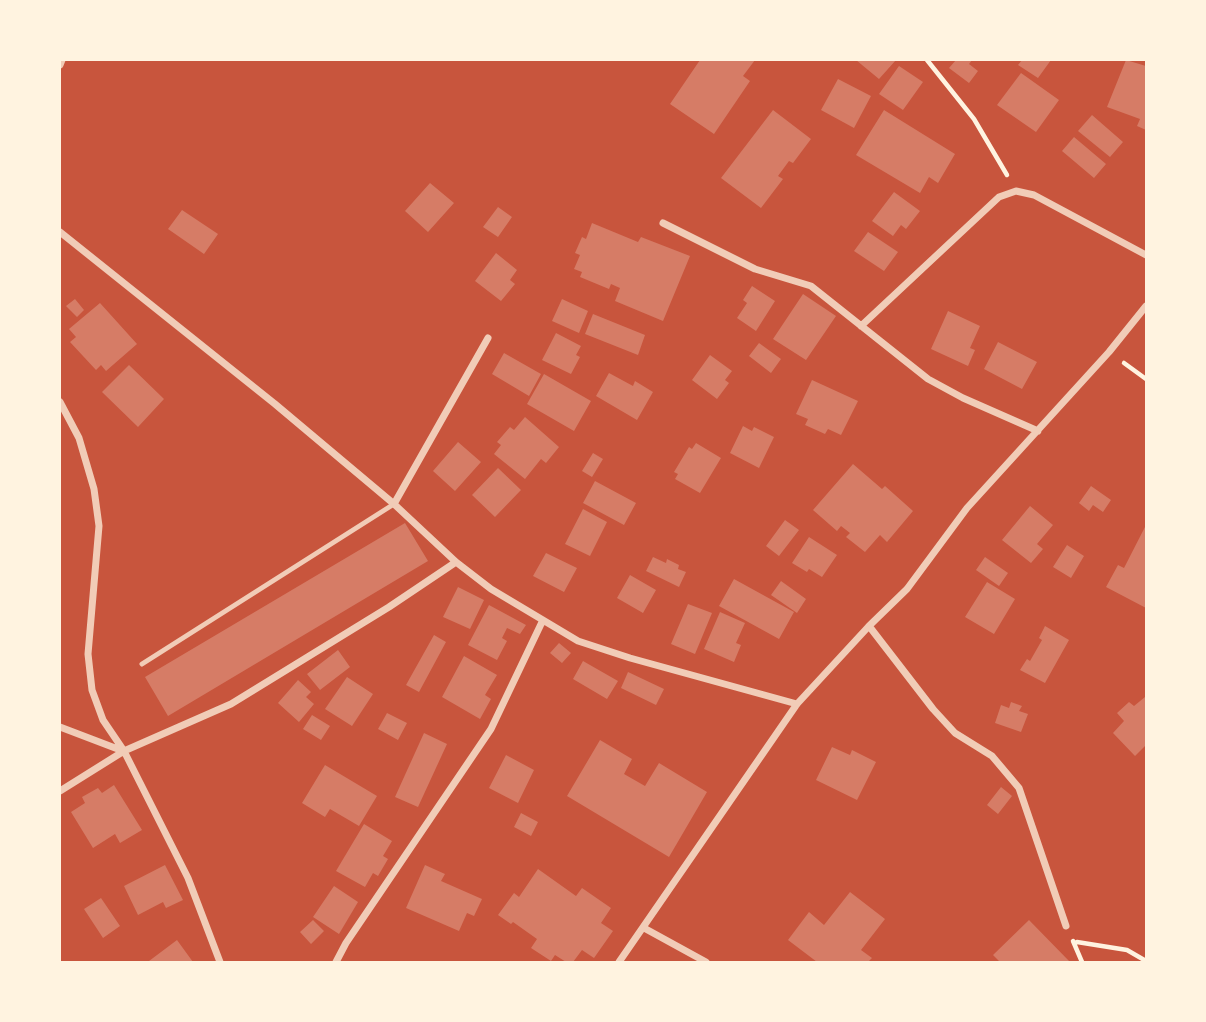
<!DOCTYPE html>
<style>
body{margin:0}
#map{position:relative;width:1206px;height:1022px;overflow:hidden;background:#c8553d;font-family:Lora,serif}
canvas{display:block}
.frame{position:absolute;inset:0;border:61px solid #fff3e0;pointer-events:none}
</style>
<div id="map">
<canvas width="1206" height="1022"></canvas>
<div class="frame"></div>
</div>
<script>
const g = document.querySelector('canvas').getContext('2d');
g.lineJoin = 'round';
function paint(path, color) { g.fillStyle = color; g.fill(path, 'evenodd'); }
const toPath = rows => new Path2D(rows.map(r => 'M' + r).join(''));
function strokePath(path, color, width, dash) { g.strokeStyle = color; g.lineWidth = width; g.lineCap = dash ? 'butt' : 'round'; g.setLineDash(dash || []); g.stroke(path); }
paint(toPath([
 [700,60,755,60,743,76,750,81,714,134,670,104],
 [856,60,896,60,879,79],
 [956,60,972,60,969,64,978,71,969,83,949,68],
 [1022,60,1051,60,1038,78,1018,65],
 [1126,60,1146,66,1146,130,1137,126,1140,119,1107,107],
 [899,66,923,82,903,110,879,94],
 [1021,73,1059,100,1036,132,997,105],
 [838,79,871,96,854,128,821,110],
 [773,110,811,139,793,163,789,161,778,176,783,179,761,208,721,178],
 [884,110,955,154,938,183,929,177,920,193,856,155],
 [1092,115,1123,142,1110,157,1078,131],
 [1074,137,1106,164,1094,178,1062,151],
 [430,183,454,203,428,232,405,211],
 [894,192,920,211,906,229,901,225,893,236,872,221],
 [498,207,512,217,498,237,483,227],
 [182,210,218,234,204,254,168,229],
 [592,223,638,242,641,237,690,256,663,321,615,301,620,288,611,284,609,289,580,277,582,272,574,269,580,255,575,253,582,237,586,239],
 [868,232,898,252,884,271,854,251],
 [496,253,517,270,510,280,515,284,501,301,475,281],
 [752,286,775,301,756,331,737,318,747,303,743,300],
 [803,294,836,316,806,360,773,339],
 [75,299,84,310,77,317,66,306],
 [562,299,588,311,579,333,552,321],
 [100,303,137,344,106,371,101,365,96,370,70,342,76,337,69,329],
 [948,311,980,326,970,348,975,350,968,366,931,349],
 [593,314,645,335,638,355,585,334],
 [556,333,581,346,576,355,580,357,571,374,542,360],
 [998,342,1037,362,1022,389,984,369],
 [759,343,781,359,771,373,749,356],
 [504,353,541,374,529,396,492,374],
 [710,355,732,371,725,380,729,383,717,399,692,380],
 [129,365,164,399,138,427,102,392],
 [609,373,633,386,635,381,653,392,637,420,596,396],
 [544,374,591,401,574,431,527,404],
 [812,380,858,401,841,435,828,429,825,434,805,425,808,419,796,414],
 [525,417,559,447,546,463,541,459,525,479,494,454,501,445,497,442,510,427,514,430],
 [743,426,752,431,754,427,774,437,759,468,730,453],
 [458,442,481,462,455,491,433,471],
 [696,443,721,458,700,493,675,479,678,474,674,472,689,447,692,449],
 [593,453,603,459,592,477,582,471],
 [853,464,882,489,885,486,913,511,887,542,880,535,865,552,846,537,850,533,841,526,837,531,813,510],
 [498,468,521,490,495,517,472,495],
 [595,481,636,503,624,525,583,503],
 [1091,486,1111,500,1103,512,1093,505,1089,511,1079,503],
 [1030,506,1053,525,1037,544,1043,549,1031,563,1002,540],
 [583,509,607,522,590,556,565,544],
 [785,520,799,530,779,556,766,546],
 [405,523,428,561,168,716,145,677],
 [1146,525,1146,608,1106,587,1118,565,1124,568],
 [809,537,837,555,822,577,809,569,807,572,792,563],
 [1067,545,1084,556,1071,578,1053,567],
 [546,553,577,568,564,592,533,576],
 [653,557,666,563,667,559,679,565,678,569,686,572,679,587,646,571],
 [985,557,1008,573,999,586,976,570],
 [630,575,656,590,643,613,617,598],
 [734,579,794,612,779,639,719,606],
 [781,581,806,599,797,613,771,595],
 [987,582,1015,599,994,634,965,617],
 [458,587,484,600,470,629,443,617],
 [688,604,712,613,695,654,671,644],
 [489,605,526,625,520,634,507,628,502,638,507,641,497,660,468,645],
 [720,612,745,623,736,643,741,645,734,662,704,649],
 [1045,626,1069,640,1045,683,1020,670,1027,659,1030,661,1042,640,1039,638],
 [434,635,446,642,419,692,406,685],
 [559,643,571,653,562,663,550,653],
 [338,650,350,667,320,690,307,674],
 [464,656,497,675,485,695,491,699,480,719,442,697],
 [583,661,618,681,607,699,573,679],
 [628,672,664,689,656,705,621,688],
 [347,677,373,694,352,726,325,709],
 [298,680,311,692,306,697,314,704,299,722,278,703],
 [1145,697,1146,699,1146,745,1135,756,1113,733,1124,721,1117,713,1129,702,1134,706],
 [1011,702,1022,706,1019,711,1028,714,1021,732,995,723,1001,705,1009,708],
 [387,713,407,723,398,740,378,729],
 [312,715,330,726,321,740,303,729],
 [424,733,447,744,418,807,395,797],
 [600,740,632,759,624,774,645,786,659,763,707,792,669,857,567,796],
 [832,747,850,755,852,750,876,762,857,800,816,780],
 [506,755,534,770,518,803,489,788],
 [325,765,377,796,359,826,330,809,325,817,302,803],
 [114,785,142,830,120,843,115,834,93,848,71,812,85,803,82,797,98,788,102,793],
 [1001,787,1012,796,998,814,987,805],
 [521,813,538,822,531,836,514,827],
 [364,824,392,841,383,856,388,859,378,876,373,873,365,887,336,871],
 [165,865,183,900,166,908,163,902,138,915,124,886],
 [425,865,445,874,441,881,482,899,474,916,467,913,459,931,406,908],
 [538,869,576,896,582,888,611,908,601,923,613,931,594,958,582,950,573,962,566,962,555,955,551,961,531,948,537,939,513,922,511,924,498,915,514,893,519,897],
 [334,886,358,902,339,934,313,917],
 [850,892,885,919,861,950,872,958,868,962,817,962,788,940,809,912,824,925],
 [101,898,120,926,103,938,84,909],
 [313,920,324,931,311,944,300,932],
 [1029,920,1070,962,1000,962,993,955],
 [177,940,193,962,150,962,149,961]
]), '#d67c66');
strokePath(toPath([
 [927,60,974,119,1007,175],
 [1124,363,1146,379],
 [1073,941,1082,962],
 [1077,942,1127,950,1146,961]
]), '#fff3e0', 4.5);
strokePath(toPath([
 [142,664,394,504]
]), '#f1ccb7', 5);
strokePath(toPath([
 [60,65,62,60],
 [663,223,755,269,811,286,928,379,963,398,1038,431],
 [60,232,275,404,394,504,456,562,491,589,578,641,630,658,797,704],
 [861,326,999,197,1016,191,1034,195,1146,255],
 [60,402,79,438,94,489,99,526,88,654,92,690,103,720,124,751,188,878,220,962],
 [394,504,488,338],
 [869,626,933,709,955,733,992,756,1019,788,1066,926],
 [60,727,123,751],
 [60,791,124,751,231,704,389,607,456,562],
 [644,928,706,962],
 [336,962,346,943,491,729,542,622],
 [619,962,797,704,869,626,907,589,967,508,1109,352,1146,306]
]), '#f1ccb7', 7);
</script>
